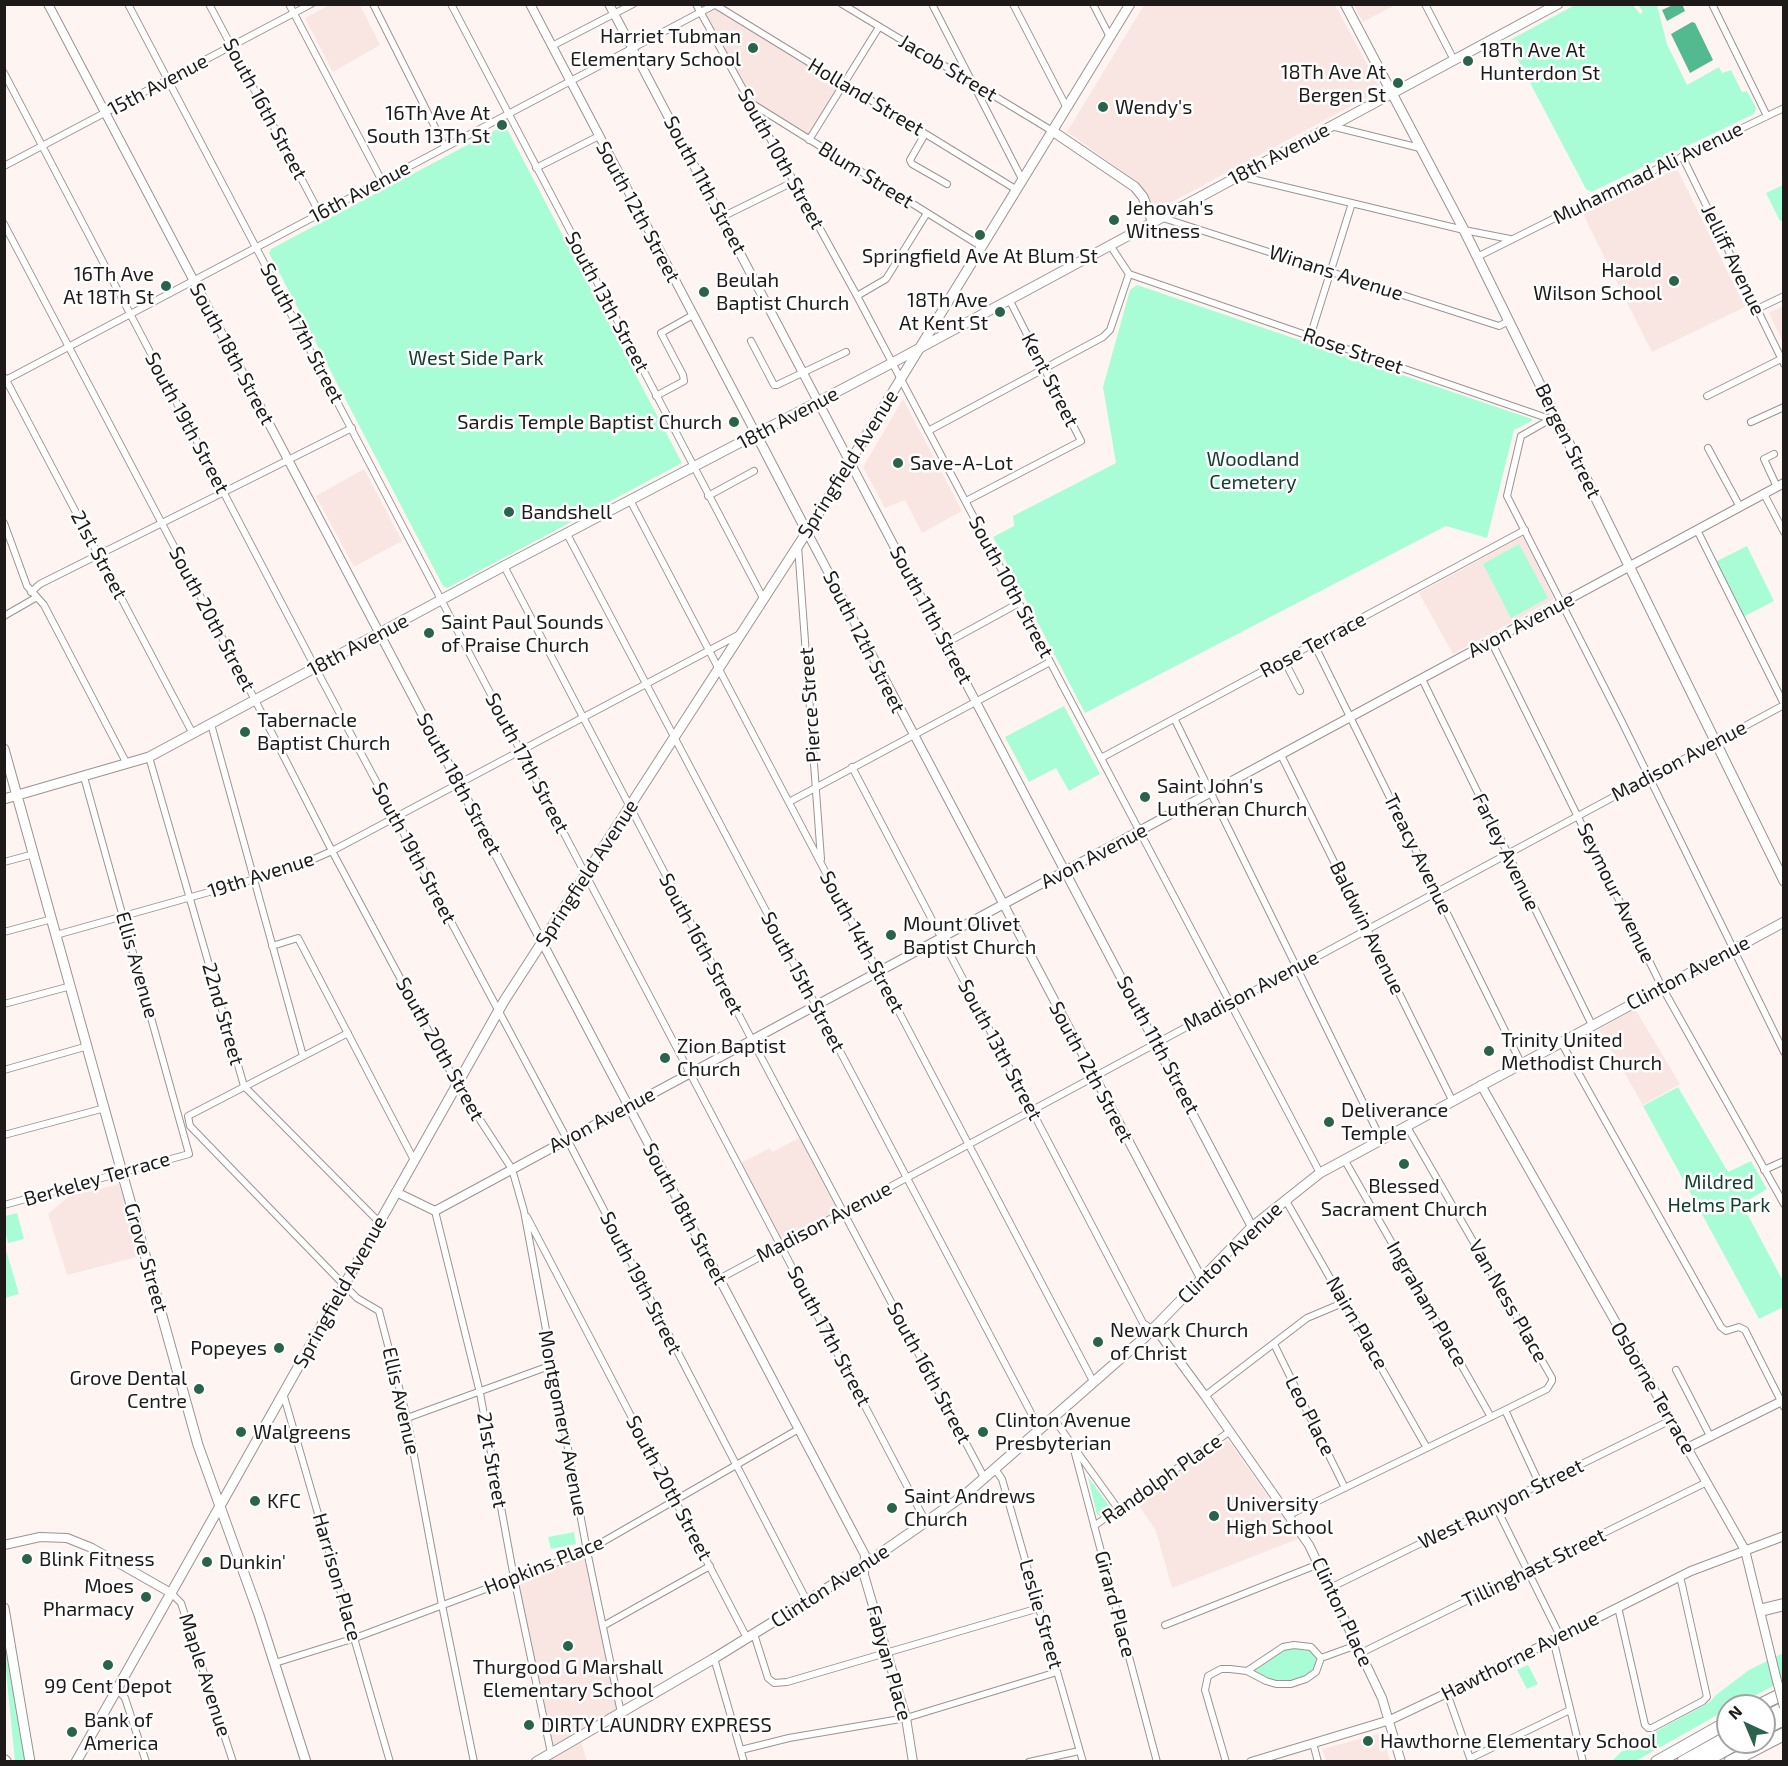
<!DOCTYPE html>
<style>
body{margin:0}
#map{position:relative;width:1788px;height:1766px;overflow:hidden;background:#fef4f2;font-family:"Exo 2",sans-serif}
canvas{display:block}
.frame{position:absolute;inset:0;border:6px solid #1d1a19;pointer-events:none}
.north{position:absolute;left:1716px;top:1694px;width:60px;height:60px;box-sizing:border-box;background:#fff;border:2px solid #a5a3a3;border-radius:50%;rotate:316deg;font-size:16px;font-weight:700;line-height:24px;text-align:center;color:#1d1a19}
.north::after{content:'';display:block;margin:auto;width:21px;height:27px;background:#2a634b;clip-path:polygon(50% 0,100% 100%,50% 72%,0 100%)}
</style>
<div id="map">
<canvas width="1788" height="1766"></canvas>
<div class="frame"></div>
<div class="north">N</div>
</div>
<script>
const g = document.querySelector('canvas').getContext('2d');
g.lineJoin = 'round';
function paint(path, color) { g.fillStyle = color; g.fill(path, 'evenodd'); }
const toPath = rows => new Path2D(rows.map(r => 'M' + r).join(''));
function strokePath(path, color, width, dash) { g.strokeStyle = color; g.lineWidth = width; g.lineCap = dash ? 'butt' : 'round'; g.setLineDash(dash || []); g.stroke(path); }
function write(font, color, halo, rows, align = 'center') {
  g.font = font + ' "Exo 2",sans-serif'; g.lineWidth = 5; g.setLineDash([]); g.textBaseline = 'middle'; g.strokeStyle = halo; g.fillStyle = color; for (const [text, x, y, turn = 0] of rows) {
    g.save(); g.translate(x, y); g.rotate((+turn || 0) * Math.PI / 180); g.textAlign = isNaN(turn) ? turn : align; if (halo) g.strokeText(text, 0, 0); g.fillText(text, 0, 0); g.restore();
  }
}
paint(toPath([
 [330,5,360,5,380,45,333,72,305,18],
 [1144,5,1335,5,1381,90,1155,211,1144,191,1136,181,1067,132],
 [1354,5,1395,5,1363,22],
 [715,6,843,84,809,139,750,102,702,13],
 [1674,170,1678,171,1745,307,1652,352,1583,214],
 [1783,306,1783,343,1769,313],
 [903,399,962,511,922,533,905,500,885,508,863,467],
 [364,469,402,541,354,567,316,496],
 [1523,536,1554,599,1453,654,1419,593],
 [1635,1009,1680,1084,1643,1105,1599,1029],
 [801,1137,841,1211,782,1243,741,1163,770,1148,772,1152],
 [119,1184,141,1256,67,1275,48,1214,69,1196],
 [1228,1440,1298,1539,1172,1588,1156,1531,1136,1501],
 [586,1555,617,1711,553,1747,518,1581],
 [1382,1733,1390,1761,1326,1761,1322,1749],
 [579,1735,587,1761,533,1762]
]), '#f9e6e2');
paint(toPath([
 [1575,5,1633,5,1640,14,1643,12,1638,5,1657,5,1667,44,1687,85,1719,67,1722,73,1731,70,1742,92,1747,91,1756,108,1754,114,1591,192,1586,189,1508,41],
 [505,125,682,463,447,588,443,586,269,253,271,249],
 [1783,185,1783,220,1780,221,1766,193],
 [1137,285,1532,419,1532,421,1514,430,1487,538,1446,526,1085,713,993,537,1014,526,1013,516,1116,463,1103,387,1130,290],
 [1519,544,1548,598,1511,618,1483,564],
 [1747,546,1774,601,1743,617,1715,562],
 [1064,706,1100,774,1069,791,1056,768,1029,782,1005,737],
 [1678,1087,1728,1172,1751,1161,1767,1189,1742,1204,1783,1281,1783,1307,1759,1319,1643,1106],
 [17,1213,24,1239,8,1243,5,1231,5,1216],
 [4,1243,19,1294,5,1298,4,1298],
 [1088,1477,1110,1507,1109,1510,1100,1516,1097,1515],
 [574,1532,576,1544,551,1549,548,1537],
 [5,1642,25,1761,15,1761,5,1660],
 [1298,1647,1309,1649,1316,1658,1317,1664,1313,1670,1305,1676,1291,1681,1277,1681,1259,1676,1253,1672,1255,1668,1281,1651],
 [1783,1653,1783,1681,1735,1706,1728,1706,1728,1709,1636,1761,1611,1762,1621,1752,1653,1733,1710,1702,1716,1695,1749,1670],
 [1528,1665,1538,1684,1527,1689,1517,1670]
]), '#a9fdd6');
paint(toPath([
 [1682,4,1685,11,1667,21,1662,10,1673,5],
 [1692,22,1695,23,1713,60,1690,73,1671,34]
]), '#53b98f');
const minor = toPath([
 [128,4,926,1522],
 [209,4,320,214],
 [289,4,382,181],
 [373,4,445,147],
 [451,4,763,598],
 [696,4,857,296,1320,1173],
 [714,4,1017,190],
 [842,4,1054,132],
 [932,4,1023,181],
 [1013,4,1067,108],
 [1093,4,1110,37],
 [1425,4,1454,60],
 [1712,4,1767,116],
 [552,46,633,4],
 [4,73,315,667,567,1139,807,1601],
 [751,103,982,247],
 [1331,126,1420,148],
 [925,134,910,160,912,164,947,184],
 [809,140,879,27],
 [1682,156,1784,364],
 [4,166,311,4],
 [536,168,599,136],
 [1239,176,1464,230,1510,239],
 [722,217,793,182],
 [1163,218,1499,326,1509,321],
 [4,224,255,700,332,851,458,1086,512,1169,524,1211,587,1551,621,1713],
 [1110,245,1129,274,1550,419],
 [1477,257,1565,213,1784,108],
 [857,296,886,279,927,213],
 [1757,309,1784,296],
 [1310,337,1352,203],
 [751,341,774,385,777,385,846,352],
 [5,378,193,734],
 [4,381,716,4],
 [656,396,684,381,683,375,661,333,693,315],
 [1707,396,1781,359],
 [1556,416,1521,436,1507,496,1621,720,1784,1052],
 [1751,422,1784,407],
 [928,431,1103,337,1110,330,1129,274],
 [1708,448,1740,507],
 [1774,454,1764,459,1777,487],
 [1764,494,1784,532],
 [708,496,754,471],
 [630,500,1094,1383],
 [966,501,1081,441,1009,299],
 [4,523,27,586,44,605,127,764],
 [1697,530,1784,704],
 [567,534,1040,1430],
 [798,546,821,859],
 [504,566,752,1040,985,1479],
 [31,592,40,584,352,428],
 [4,616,37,597],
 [1491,641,1662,987,1784,1204],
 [946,643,1019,603],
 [1314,644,1521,1063],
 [1284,660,1300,691],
 [1422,679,1592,1025],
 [1175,720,1381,1139],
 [211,724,303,1056],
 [1281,755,1452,1100],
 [149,757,244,1086,379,1222],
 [1101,758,1525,530],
 [852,767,1143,1323,1153,1330],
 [789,802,1050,662],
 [4,862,34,854],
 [4,932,52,919],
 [56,935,291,869,332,851,740,634],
 [272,946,298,938,414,1160],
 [4,1004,71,986],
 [348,1033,188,1116,190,1126,344,1285,357,1298,379,1311,407,1418,442,1605,474,1762],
 [1561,1042,1721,1327,1726,1331,1739,1327,1745,1330,1784,1407],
 [4,1070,88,1046],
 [4,1135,105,1108],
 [1344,1159,1491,1417],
 [1764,1170,1784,1161],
 [1285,1199,1427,1448],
 [4,1205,189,1154,84,777],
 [435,1211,480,1393,514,1578,551,1753],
 [527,1217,747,1638],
 [719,1279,1784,705],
 [1274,1344,1345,1488],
 [1676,1370,1710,1436],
 [283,1393,390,1762],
 [1205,1396,1307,1318,1345,1302],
 [1505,1410,1540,1485],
 [407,1418,552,1365],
 [1054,1419,1073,1446,1157,1762],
 [1075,1449,1119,1510],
 [995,1469,1002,1479,1083,1762],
 [1496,1507,1560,1636],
 [1289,1515,1505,1410,1547,1389,1552,1381,1552,1378,1406,1125],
 [1094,1526,1229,1432],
 [1330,1588,1671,1420],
 [171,1593,181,1603,233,1762],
 [1618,1607,1645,1725,1648,1728,1652,1728,1703,1701,1707,1697,1680,1576],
 [1759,1608,1784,1602],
 [1760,1613,1784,1607],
 [1165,1625,1319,1564],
 [603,1626,710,1566],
 [754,1634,768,1678,774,1683,787,1682,1039,1608],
 [1553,1639,1583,1762],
 [1361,1653,1707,1482],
 [714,1658,744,1762],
 [1321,1658,1357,1645],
 [275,1663,355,1638,587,1551,797,1430],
 [117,1689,125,1698,146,1762],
 [1447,1693,1471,1761],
 [1313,1743,1318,1762],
 [741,1750,789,1738,906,1718,1057,1672],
 [1471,1758,1570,1710],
 [1029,1762,1079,1751],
 [1226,1762,1205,1690,1208,1676,1221,1669,1230,1669,1247,1671,1266,1681,1276,1684,1291,1684,1306,1679,1316,1672,1321,1658,1311,1647,1294,1645,1283,1647,1247,1671]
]);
const tertiary = toPath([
 [48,4,865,1555,864,1575,906,1718,913,1762],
 [530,4,756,434],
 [609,4,1252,1227],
 [807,532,1201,1278],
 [1481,1085,1745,1550,1777,1681],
 [396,1192,435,1211,1784,483],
 [1153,1330,1161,1336,1205,1396,1309,1545,1382,1698,1401,1762],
 [1687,1448,1784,1400],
 [4,1545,40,1537,67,1538,92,1548,171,1593],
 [1251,1762,1390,1720,1447,1693,1691,1571,1784,1536]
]);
const secondary = toPath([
 [1345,4,1464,230,1784,881],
 [1054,132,1135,187,1143,197,1153,223],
 [756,434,807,532],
 [4,749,198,1445,259,1615,306,1762],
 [4,799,149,757,504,566,892,363,1558,4],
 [4,1608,30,1762],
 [536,1762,713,1659,807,1601,865,1564,966,1494,1145,1337,1252,1227,1320,1173,1784,922]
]);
const primary = toPath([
 [76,1762,504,1001,812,524,1130,4]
]);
const motorway = toPath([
 [1758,1706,1784,1693],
 [1764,1718,1784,1708],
 [1764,1729,1784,1719],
 [4,1761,5,1762],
 [1657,1762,1728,1722],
 [1683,1762,1728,1737],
 [1703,1762,1739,1742],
 [1730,1762,1784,1734]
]);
strokePath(minor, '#9c9392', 8);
strokePath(tertiary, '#9c9392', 10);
strokePath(secondary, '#9c9392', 11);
strokePath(primary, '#9c9392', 11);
strokePath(motorway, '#9c9392', 14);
strokePath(minor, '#fff', 6);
strokePath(tertiary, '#fff', 8);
strokePath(secondary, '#fff', 9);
strokePath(primary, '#fff', 9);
strokePath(motorway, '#fff', 12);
const tertiaryBridge = toPath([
 [1777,1681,1784,1707]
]);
strokePath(tertiaryBridge, '#9c9392', 10, []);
strokePath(tertiaryBridge, '#fff', 8);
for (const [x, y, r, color] of [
 [753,48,6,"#2a634b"],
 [1468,61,6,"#2a634b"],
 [1398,83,6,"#2a634b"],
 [1103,107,6,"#2a634b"],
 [502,125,6,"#2a634b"],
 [1114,220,6,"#2a634b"],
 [980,235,6,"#2a634b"],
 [1674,281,6,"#2a634b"],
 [166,286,6,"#2a634b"],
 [704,292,6,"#2a634b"],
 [1000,312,6,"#2a634b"],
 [734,422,6,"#2a634b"],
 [898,463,6,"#2a634b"],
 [509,512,6,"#2a634b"],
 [429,633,6,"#2a634b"],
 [245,732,6,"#2a634b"],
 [1145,797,6,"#2a634b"],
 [891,935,6,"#2a634b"],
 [1489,1051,6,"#2a634b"],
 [665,1058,6,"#2a634b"],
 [1329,1122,6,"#2a634b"],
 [1404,1164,6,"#2a634b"],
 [1098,1342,6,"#2a634b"],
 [279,1348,6,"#2a634b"],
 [199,1389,6,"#2a634b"],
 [241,1432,6,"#2a634b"],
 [983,1432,6,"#2a634b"],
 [255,1501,6,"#2a634b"],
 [892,1508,6,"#2a634b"],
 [1214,1516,6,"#2a634b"],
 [27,1559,6,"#2a634b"],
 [207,1562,6,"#2a634b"],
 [146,1597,6,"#2a634b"],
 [568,1646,6,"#2a634b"],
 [108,1665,6,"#2a634b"],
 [529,1725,6,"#2a634b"],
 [72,1732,6,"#2a634b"],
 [1368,1741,6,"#2a634b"]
]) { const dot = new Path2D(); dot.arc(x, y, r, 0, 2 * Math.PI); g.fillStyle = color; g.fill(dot); strokePath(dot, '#fff', 2); }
write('20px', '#1d1a19', '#fff', [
 ["Harriet Tubman",741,36,"right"],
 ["Elementary School",741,59,"right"],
 ["18Th Ave At",1480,50],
 ["Hunterdon St",1480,73],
 ["18Th Ave At",1386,72,"right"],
 ["Bergen St",1386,95,"right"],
 ["Wendy's",1115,107],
 ["16Th Ave At",490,113,"right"],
 ["South 13Th St",490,136,"right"],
 ["Jehovah's",1126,208],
 ["Witness",1126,231],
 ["Springfield Ave At Blum St",980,256,"center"],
 ["Harold",1662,270,"right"],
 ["Wilson School",1662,293,"right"],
 ["16Th Ave",154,274,"right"],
 ["At 18Th St",154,297,"right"],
 ["Beulah",716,280],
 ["Baptist Church",716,303],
 ["18Th Ave",988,300,"right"],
 ["At Kent St",988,323,"right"],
 ["Sardis Temple Baptist Church",722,422,"right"],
 ["Save-A-Lot",910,463],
 ["Bandshell",521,512],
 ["Saint Paul Sounds",441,622],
 ["of Praise Church",441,645],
 ["Tabernacle",257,720],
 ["Baptist Church",257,743],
 ["Saint John's",1157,786],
 ["Lutheran Church",1157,809],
 ["Mount Olivet",903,924],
 ["Baptist Church",903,947],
 ["Trinity United",1501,1040],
 ["Methodist Church",1501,1063],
 ["Zion Baptist",677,1046],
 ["Church",677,1069],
 ["Deliverance",1341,1110],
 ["Temple",1341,1133],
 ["Blessed",1404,1186,"center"],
 ["Sacrament Church",1404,1209,"center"],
 ["Newark Church",1110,1330],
 ["of Christ",1110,1353],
 ["Popeyes",267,1348,"right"],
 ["Grove Dental",187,1378,"right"],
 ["Centre",187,1401,"right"],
 ["Clinton Avenue",995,1420],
 ["Presbyterian",995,1443],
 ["Walgreens",253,1432],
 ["Saint Andrews",904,1496],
 ["Church",904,1519],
 ["KFC",267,1501],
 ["University",1226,1504],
 ["High School",1226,1527],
 ["Blink Fitness",39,1559],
 ["Dunkin'",219,1562],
 ["Moes",134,1586,"right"],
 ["Pharmacy",134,1609,"right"],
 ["Thurgood G Marshall",568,1667,"center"],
 ["Elementary School",568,1690,"center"],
 ["99 Cent Depot",108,1686,"center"],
 ["Bank of",84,1720],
 ["America",84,1743],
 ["DIRTY LAUNDRY EXPRESS",541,1725],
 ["Hawthorne Elementary School",1380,1741]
], 'left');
write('20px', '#1d1a19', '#fff', [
 ["Jacob Street",948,68,31],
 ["15th Avenue",158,85,-28],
 ["Holland Street",866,97,31],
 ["South 16th Street",265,109,62],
 ["18th Avenue",1279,154,-28],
 ["South 10th Street",781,159,61],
 ["Muhammad Ali Avenue",1648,173,-26],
 ["Blum Street",866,175,32],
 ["South 11th Street",705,185,62],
 ["16th Avenue",360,192,-28],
 ["South 12th Street",638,212,62],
 ["Jelliff Avenue",1733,260,64],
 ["Winans Avenue",1336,273,18],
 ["South 13th Street",607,302,62],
 ["South 17th Street",302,333,62],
 ["Rose Street",1353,351,19],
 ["South 18th Street",232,354,62],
 ["Kent Street",1050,380,63],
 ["18th Avenue",788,418,-28],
 ["South 19th Street",187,423,62],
 ["Bergen Street",1568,441,64],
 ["Springfield Avenue",848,464,-58],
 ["21st Street",99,555,62],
 ["South 10th Street",1011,587,62],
 ["South 11th Street",931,615,62],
 ["South 20th Street",212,619,62],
 ["Avon Avenue",1521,625,-28],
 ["South 12th Street",864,642,63],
 ["18th Avenue",358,645,-28],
 ["Rose Terrace",1313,645,-28],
 ["Pierce Street",810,705,-94],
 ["Madison Avenue",1679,761,-28],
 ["South 17th Street",527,763,62],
 ["South 18th Street",459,784,62],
 ["Farley Avenue",1506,852,64],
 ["South 19th Street",414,853,62],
 ["Treacy Avenue",1418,854,64],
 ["Avon Avenue",1094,856,-28],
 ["Springfield Avenue",587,873,-57],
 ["19th Avenue",261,875,-18],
 ["Seymour Avenue",1616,893,64],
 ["Baldwin Avenue",1367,928,64],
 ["South 14th Street",862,942,62],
 ["South 16th Street",701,944,62],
 ["Ellis Avenue",137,965,74],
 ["Clinton Avenue",1688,973,-28],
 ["South 15th Street",803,982,62],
 ["Madison Avenue",1251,991,-28],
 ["22nd Street",223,1014,74],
 ["South 11th Street",1158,1045,62],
 ["South 20th Street",440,1049,61],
 ["South 13th Street",1000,1050,62],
 ["South 12th Street",1091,1072,62],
 ["Avon Avenue",602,1120,-28],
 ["Berkeley Terrace",97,1179,-16],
 ["South 18th Street",685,1214,62],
 ["Madison Avenue",824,1222,-28],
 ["Clinton Avenue",1230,1253,-44],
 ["Grove Street",146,1258,74],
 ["South 19th Street",641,1283,63],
 ["Springfield Avenue",340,1292,-61],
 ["Van Ness Place",1508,1301,60],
 ["Ingraham Place",1427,1304,60],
 ["Nairn Place",1357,1323,60],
 ["South 17th Street",829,1336,62],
 ["South 16th Street",929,1373,62],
 ["Osborne Terrace",1653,1388,60],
 ["Ellis Avenue",401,1401,77],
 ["Leo Place",1310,1416,63],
 ["Montgomery Avenue",563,1423,79],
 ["21st Street",492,1460,80],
 ["Randolph Place",1162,1479,-35],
 ["South 20th Street",669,1488,62],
 ["West Runyon Street",1501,1504,-26],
 ["Hopkins Place",544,1565,-22],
 ["Tillinghast Street",1534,1568,-26],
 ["Harrison Place",337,1577,74],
 ["Clinton Avenue",830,1586,-33],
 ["Girard Place",1115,1604,75],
 ["Clinton Place",1342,1612,65],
 ["Leslie Street",1041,1614,74],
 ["Hawthorne Avenue",1520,1656,-27],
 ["Fabyan Place",889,1663,74],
 ["Maple Avenue",205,1675,72]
]);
write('20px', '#13402e', '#fff', [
 ["West Side Park",476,358],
 ["Woodland",1253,459],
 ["Cemetery",1253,482],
 ["Mildred",1719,1182],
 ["Helms Park",1719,1205]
]);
</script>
